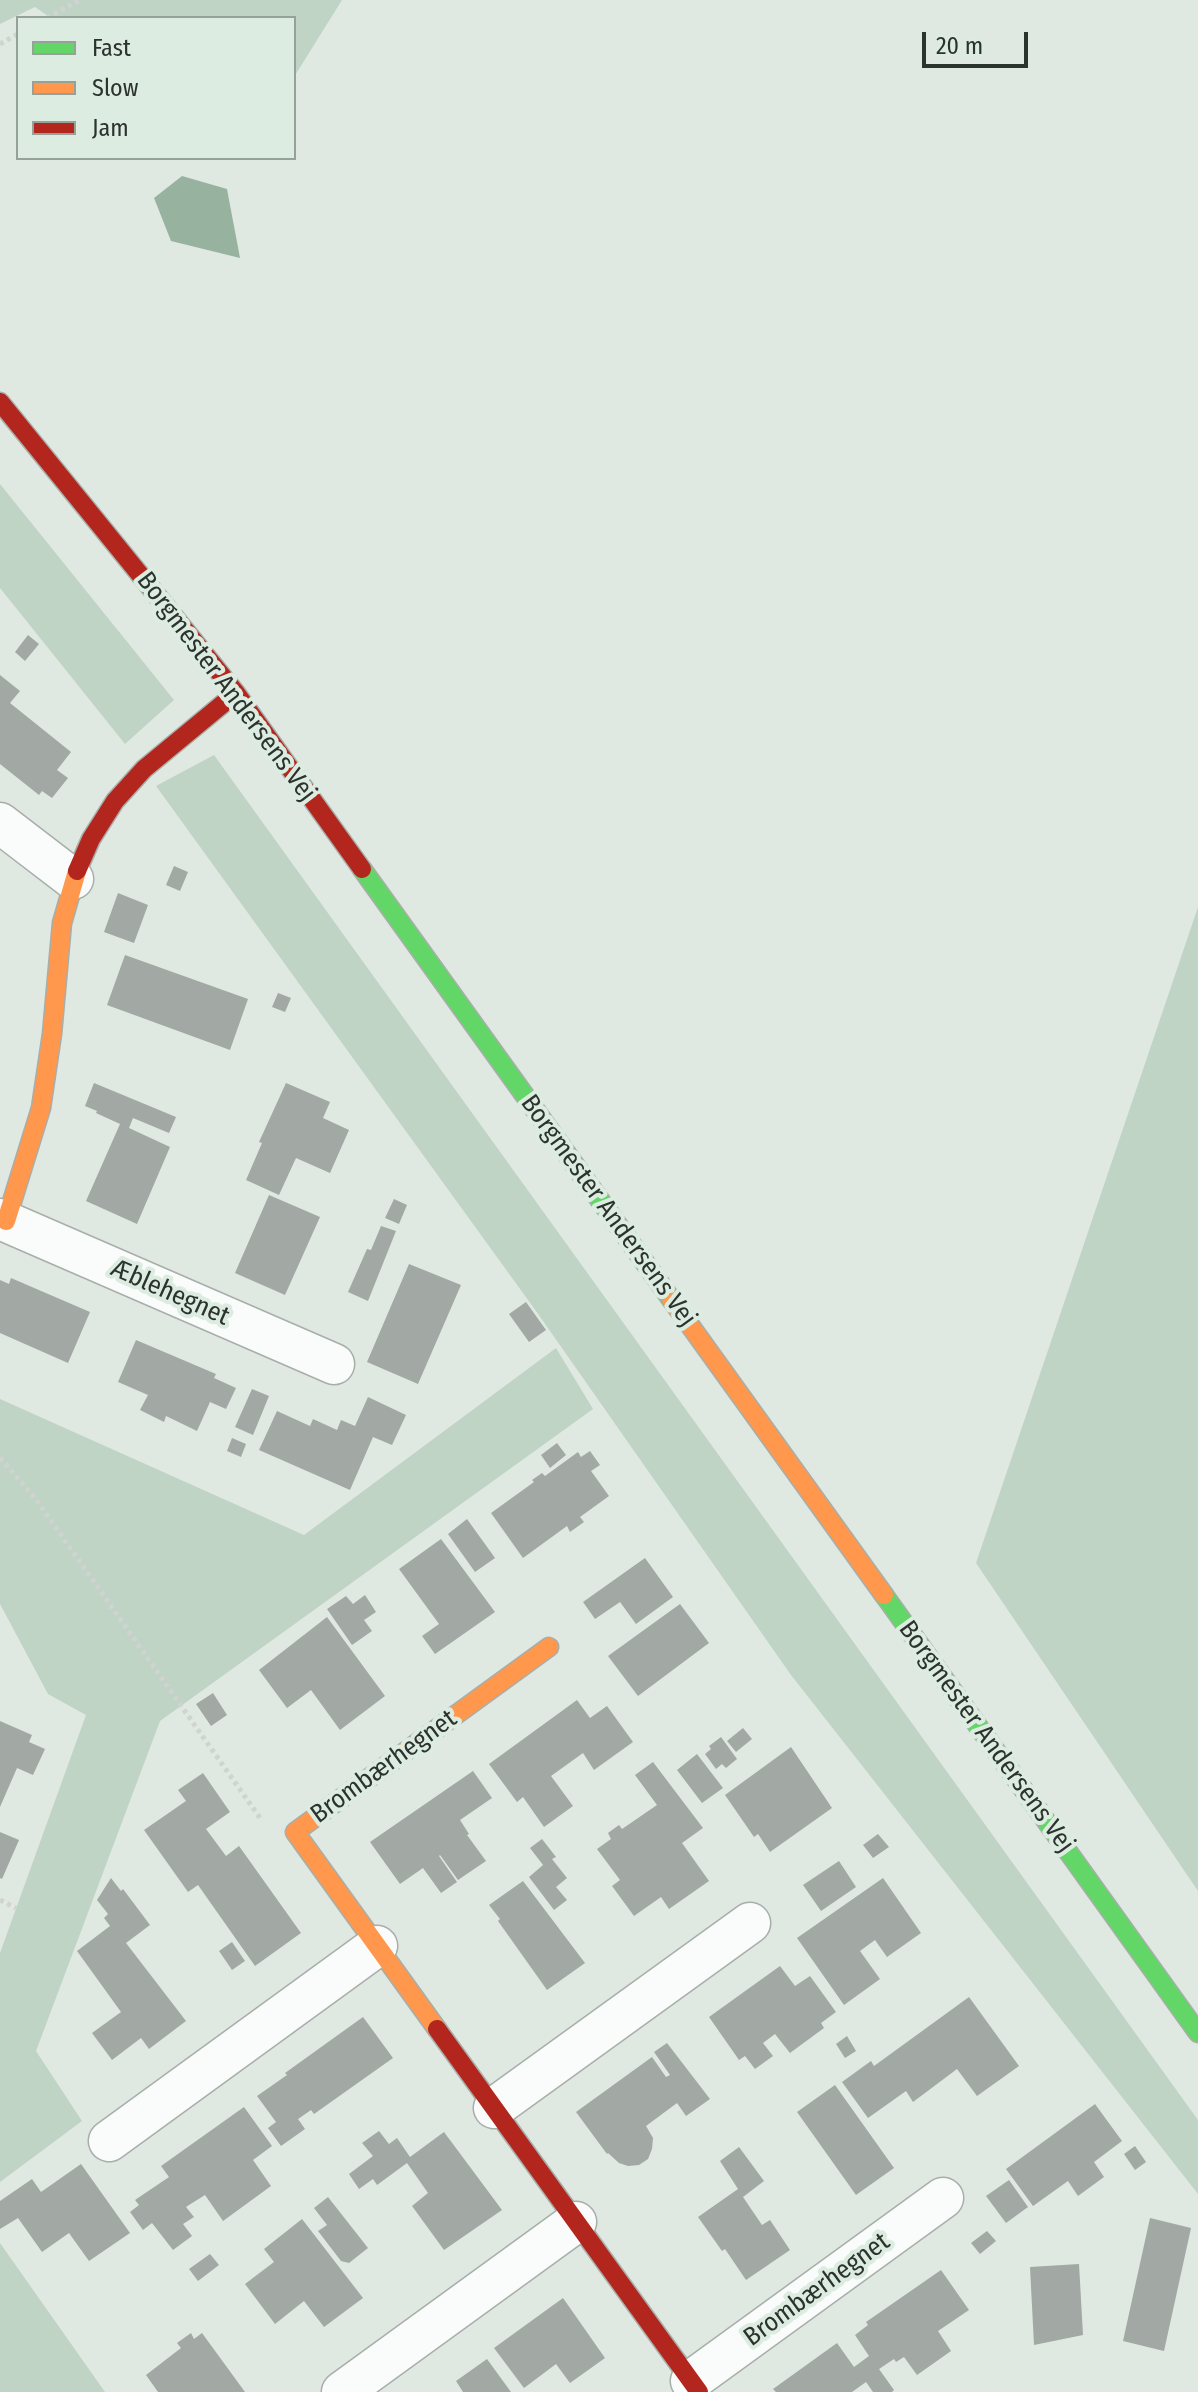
<!DOCTYPE html>
<meta charset="utf-8">
<style>
body{margin:0}
#map{position:relative;width:1198px;height:2392px;overflow:hidden;background:#e0e8e2;font-family:"Fira Sans Condensed",sans-serif}
canvas{display:block}
.legend{position:absolute;left:16px;top:16px;width:280px;height:144px;box-sizing:border-box;background:#dcece0;border:2px solid #96a299;margin:0;padding:10px 14px;list-style:none;font-size:24px;color:#2c322e}
.legend li{display:flex;align-items:center;gap:16px;height:40px}
.legend b{width:40px;border:2px solid #96a299}
.scale{position:absolute;left:922px;top:32px;width:106px;height:36px;box-sizing:border-box;border:4px solid #2c322e;border-top:0;padding-left:10px;font-size:24px;line-height:28px;white-space:nowrap;color:#2c322e;-webkit-text-stroke:6px #dcece0;paint-order:stroke}
</style>
<div id="map">
<canvas width="1198" height="2392"></canvas>
<ul class="legend">
<li><b style="height:10px;background:#63d668"></b>Fast</li>
<li><b style="height:10px;background:#ff974d"></b>Slow</li>
<li><b style="height:10px;background:#b3261e"></b>Jam</li>
</ul>
<div class="scale">20 m</div>
</div>
<script>
const g = document.querySelector('canvas').getContext('2d');
g.lineJoin = 'round';
function paint(path, color) { g.fillStyle = color; g.fill(path, 'evenodd'); }
const toPath = rows => new Path2D(rows.map(r => 'M' + r).join(''));
function strokePath(path, color, width, dash) { g.strokeStyle = color; g.lineWidth = width; g.lineCap = dash ? 'butt' : 'round'; g.setLineDash(dash || []); g.stroke(path); }
function write(font, color, halo, rows, align = 'center') {
  g.font = font + ' "Fira Sans Condensed",sans-serif'; g.lineWidth = 8; g.setLineDash([]); g.textBaseline = 'middle'; g.strokeStyle = halo; g.fillStyle = color; for (const [text, x, y, turn = 0] of rows) {
    g.save(); g.translate(x, y); g.rotate((+turn || 0) * Math.PI / 180); g.textAlign = isNaN(turn) ? turn : align; if (halo) g.strokeText(text, 0, 0); g.fillText(text, 0, 0); g.restore();
  }
}
paint(toPath([
 [0,0,342,0,294,77,294,18,51,18,35,7,0,24],
 [0,484,174,700,125,744,0,588],
 [214,755,1198,2120,1198,2194,791,1675,536,1311,156,786],
 [1198,907,1198,1891,976,1563],
 [556,1348,593,1409,160,1721,36,2051,82,2121,0,2182,0,1953,86,1715,48,1694,0,1604,0,1399,304,1535],
 [0,2243,105,2392,0,2392]
]), '#bfd4c4');
paint(toPath([
 [182,176,227,189,240,258,171,241,154,198]
]), '#97b39f');
paint(toPath([
 [28,635,39,644,25,661,15,652],
 [0,675,20,691,10,703,71,752,57,770,68,778,52,798,42,791,39,795,0,764],
 [174,866,188,872,180,891,166,885],
 [118,893,148,905,134,943,104,932],
 [125,955,248,999,230,1050,107,1005],
 [278,993,291,998,285,1012,272,1007],
 [94,1083,176,1117,169,1133,133,1118,129,1128,170,1147,137,1224,86,1201,120,1124,96,1113,97,1111,85,1106],
 [286,1083,330,1102,323,1118,349,1130,330,1173,296,1158,279,1195,246,1180,262,1143,259,1142],
 [269,1195,320,1217,285,1295,235,1273],
 [394,1199,407,1205,399,1224,385,1218],
 [381,1226,396,1231,368,1301,348,1292,367,1249,371,1250],
 [409,1264,461,1285,418,1384,367,1362],
 [11,1278,90,1312,68,1363,0,1333,0,1280,9,1284],
 [526,1302,546,1330,529,1342,509,1314],
 [136,1340,216,1374,214,1378,236,1388,226,1409,210,1402,197,1431,166,1416,164,1422,140,1410,148,1395,118,1382],
 [252,1389,269,1396,253,1435,235,1427],
 [368,1397,406,1415,392,1445,373,1437,350,1490,259,1450,277,1411,310,1426,313,1419,337,1430,341,1420,355,1426],
 [232,1438,246,1444,241,1457,227,1451],
 [557,1443,566,1455,550,1468,541,1455],
 [590,1451,600,1465,591,1471,609,1496,580,1517,584,1522,570,1532,567,1526,523,1558,491,1513,534,1482,532,1480,542,1473,545,1476,578,1452,581,1457],
 [467,1519,495,1558,475,1572,448,1534],
 [441,1539,495,1612,435,1654,422,1636,439,1624,399,1569],
 [645,1558,673,1597,636,1624,620,1602,595,1619,583,1602],
 [365,1595,376,1612,364,1620,372,1631,352,1645,327,1609,346,1596,353,1604],
 [680,1604,709,1643,638,1696,608,1656],
 [327,1617,385,1696,340,1730,311,1690,287,1708,259,1670],
 [213,1693,227,1715,211,1726,196,1704],
 [577,1700,590,1718,607,1706,633,1742,594,1770,583,1753,551,1776,573,1806,544,1827,523,1797,517,1802,489,1764],
 [0,1721,32,1735,29,1742,45,1749,33,1775,17,1768,0,1807],
 [743,1728,752,1739,736,1752,727,1741],
 [721,1737,737,1759,726,1768,722,1764,716,1769,705,1754,711,1749,709,1746],
 [791,1747,832,1808,770,1852,758,1834,754,1837,725,1795],
 [697,1754,723,1788,702,1803,677,1770],
 [653,1762,703,1828,682,1843,709,1881,669,1909,661,1897,634,1916,612,1886,620,1880,597,1849,611,1839,608,1833,619,1825,622,1829,657,1805,635,1775],
 [473,1771,492,1798,460,1820,469,1834,467,1835,486,1861,458,1880,440,1855,439,1856,457,1882,441,1893,423,1868,400,1884,370,1842],
 [203,1773,230,1812,206,1829,226,1856,239,1846,301,1933,255,1966,198,1885,188,1892,144,1830,186,1801,178,1790],
 [0,1832,19,1840,2,1879,0,1878],
 [878,1834,889,1847,873,1858,863,1845],
 [542,1839,556,1857,552,1859,567,1878,556,1887,567,1900,554,1910,529,1877,543,1865,530,1848],
 [839,1861,856,1887,821,1911,803,1885],
 [111,1878,121,1891,123,1889,150,1925,126,1943,186,2021,149,2049,141,2038,112,2060,92,2033,121,2012,77,1951,110,1926,104,1918,108,1914,97,1900],
 [883,1878,921,1933,887,1957,875,1940,860,1951,880,1979,844,2005,797,1938],
 [523,1881,585,1963,547,1990,498,1921,500,1919,489,1905],
 [232,1942,245,1961,232,1970,219,1951],
 [780,1966,795,1986,810,1976,836,2012,821,2023,824,2028,790,2053,775,2034,763,2043,773,2056,755,2069,745,2056,739,2060,709,2017],
 [969,1997,1019,2066,977,2096,957,2069,913,2102,906,2091,868,2118,842,2082,871,2061,874,2066],
 [363,2017,393,2058,314,2114,311,2110,298,2119,305,2129,281,2146,268,2128,276,2122,257,2096,287,2075,285,2073],
 [847,2036,856,2051,845,2058,836,2044],
 [667,2043,710,2099,686,2116,677,2103,646,2126,653,2138,652,2149,648,2159,639,2165,628,2166,619,2163,608,2153,607,2154,576,2112,652,2057,666,2077,670,2075,654,2052],
 [835,2085,894,2168,856,2195,797,2112],
 [1095,2104,1122,2141,1094,2162,1104,2177,1078,2196,1068,2181,1033,2206,1006,2169],
 [244,2107,272,2146,253,2160,271,2186,223,2221,205,2195,189,2205,186,2207,194,2217,183,2224,192,2236,173,2250,152,2223,143,2230,130,2212,139,2205,135,2200,169,2177,161,2166],
 [379,2131,389,2144,397,2138,410,2157,444,2132,502,2210,444,2250,412,2206,428,2193,407,2163,377,2185,373,2179,359,2189,349,2174,373,2156,362,2143],
 [1135,2146,1146,2162,1135,2170,1124,2154],
 [739,2147,764,2181,743,2197,762,2225,770,2220,790,2250,746,2280,725,2249,722,2251,698,2217,738,2189,720,2161],
 [81,2164,130,2233,89,2261,69,2233,42,2252,18,2218,0,2229,0,2201,32,2179,41,2192],
 [1009,2180,1028,2207,1006,2223,986,2196],
 [328,2197,368,2248,349,2263,341,2261,318,2231,327,2225,314,2208],
 [1150,2218,1191,2228,1164,2351,1123,2341],
 [302,2219,363,2298,324,2327,304,2301,275,2324,245,2284,274,2262,264,2249],
 [987,2231,996,2241,980,2254,971,2243],
 [210,2254,219,2265,198,2281,189,2269],
 [1079,2264,1083,2335,1034,2345,1030,2267],
 [941,2270,969,2310,938,2331,951,2351,917,2375,904,2357,896,2362,894,2359,879,2369,894,2390,892,2392,873,2392,866,2382,852,2392,776,2392,773,2389,837,2343,854,2367,869,2356,855,2335,868,2325,866,2322],
 [563,2298,605,2358,570,2383,556,2364,524,2388,494,2348],
 [191,2333,194,2339,202,2333,245,2392,158,2392,146,2375,181,2348,177,2343],
 [487,2359,511,2392,463,2392,456,2381]
]), '#a2a8a3');
const street = toPath([
 [0,823,73,879],
 [0,1219,334,1364],
 [494,2108,750,1923],
 [109,2141,377,1946],
 [691,2381,943,2198],
 [342,2392,576,2222]
]);
const fast = toPath([
 [362,869,671,1299],
 [884,1595,1198,2033]
]);
const slow = toPath([
 [6,1221,41,1108,52,1034,62,923,77,871],
 [671,1299,884,1595],
 [437,2029,295,1832,549,1647]
]);
const jam = toPath([
 [0,402,236,693,362,869],
 [77,871,91,839,115,801,144,769,236,693],
 [437,2029,699,2392]
]);
strokePath(street, '#a8aea9', 43);
strokePath(fast, '#a8aea9', 21);
strokePath(slow, '#a8aea9', 21);
strokePath(jam, '#a8aea9', 21);
strokePath(toPath([
 [47,18,80,0],
 [0,44,18,34],
 [0,1458,35,1498,260,1818],
 [0,1900,16,1908]
]), '#d0d3d1', 5, [4, 4]);
strokePath(street, '#fafcfb', 40);
strokePath(fast, '#63d668', 18);
strokePath(slow, '#ff974d', 18);
strokePath(jam, '#b3261e', 18);
write('26px', '#2c322e', '#dcece0', [
 ["Borgmester Andersens Vej",226,687,53],
 ["Borgmester Andersens Vej",608,1211,54],
 ["Æblehegnet",170,1293,24],
 ["Borgmester Andersens Vej",986,1737,54],
 ["Brombærhegnet",384,1767,-36],
 ["Brombærhegnet",817,2290,-36]
]);
</script>
